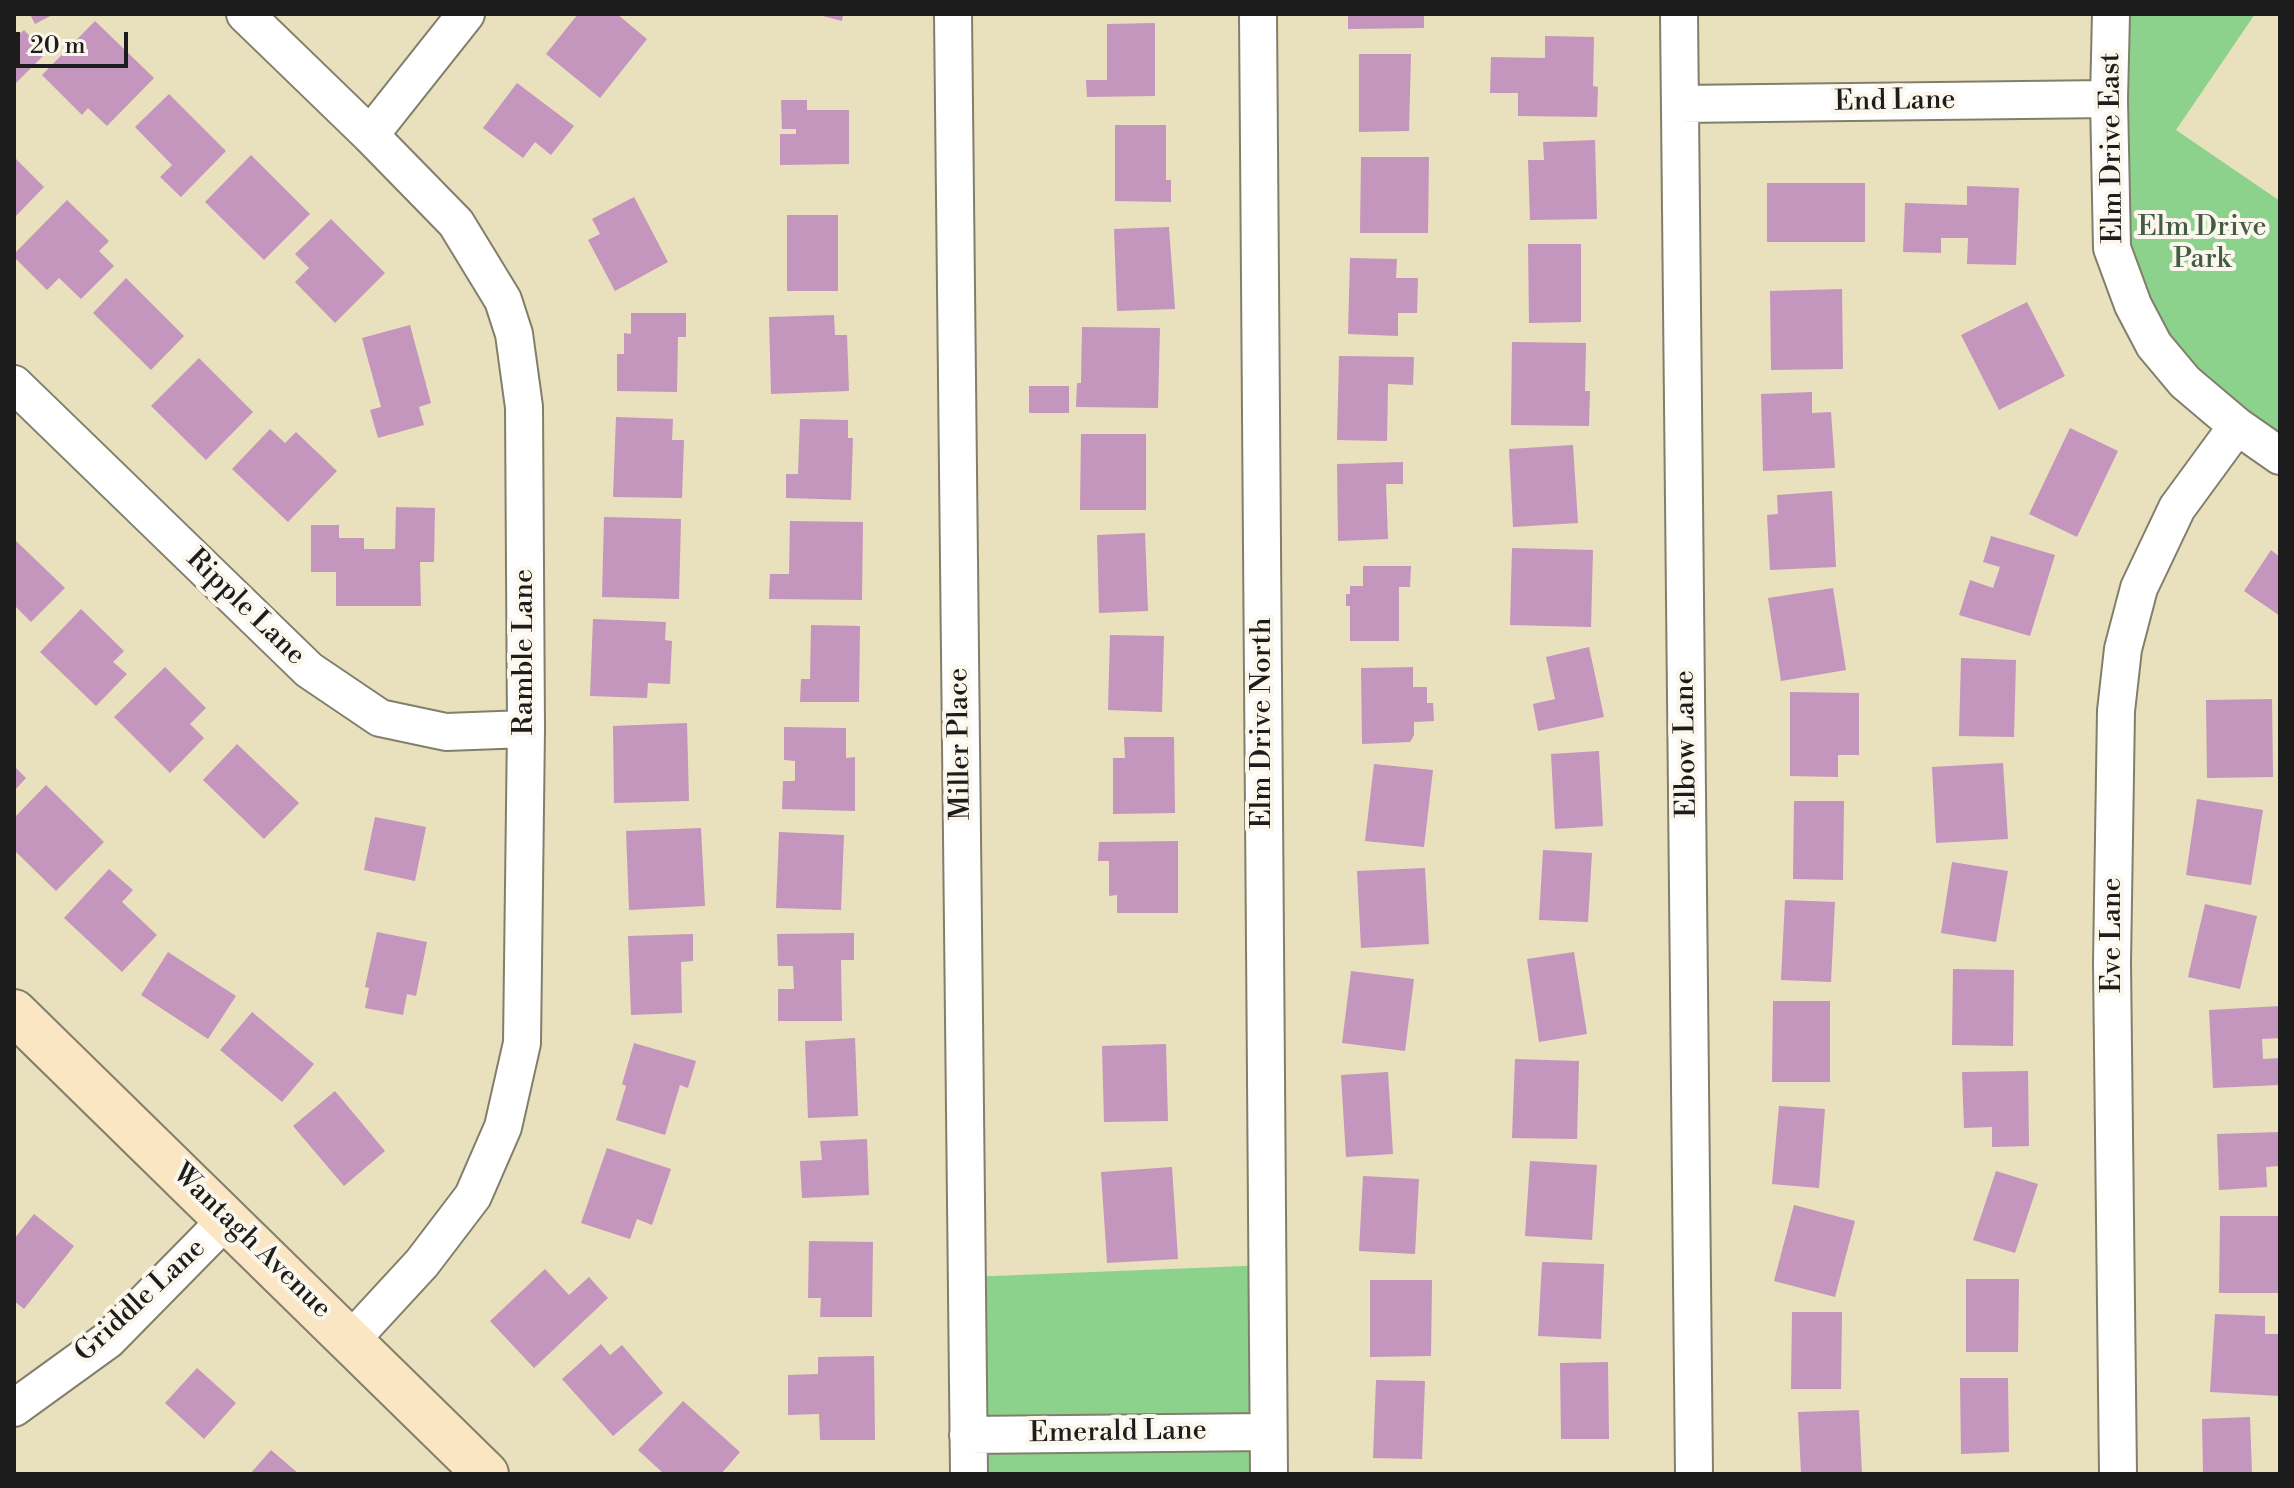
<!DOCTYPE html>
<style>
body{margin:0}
#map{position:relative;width:2294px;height:1488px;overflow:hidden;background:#e9e0bd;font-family:"Libre Bodoni",serif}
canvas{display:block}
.frame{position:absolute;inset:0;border:16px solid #1c1c1c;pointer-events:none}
.scale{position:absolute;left:16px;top:32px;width:112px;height:36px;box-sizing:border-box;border:4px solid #1c1c1c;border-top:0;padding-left:10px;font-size:24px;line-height:28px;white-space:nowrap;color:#1c1c1c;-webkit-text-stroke:6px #fbf7ec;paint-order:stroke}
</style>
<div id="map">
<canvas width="2294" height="1488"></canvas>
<div class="frame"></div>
<div class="scale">20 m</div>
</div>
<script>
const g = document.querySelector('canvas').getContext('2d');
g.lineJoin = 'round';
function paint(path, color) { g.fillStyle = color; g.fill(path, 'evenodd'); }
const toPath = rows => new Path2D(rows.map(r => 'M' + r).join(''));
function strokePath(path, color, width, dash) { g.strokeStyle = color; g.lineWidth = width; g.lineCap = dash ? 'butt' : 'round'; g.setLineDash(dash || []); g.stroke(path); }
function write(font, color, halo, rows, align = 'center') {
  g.font = font + ' "Libre Bodoni",serif'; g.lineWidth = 8; g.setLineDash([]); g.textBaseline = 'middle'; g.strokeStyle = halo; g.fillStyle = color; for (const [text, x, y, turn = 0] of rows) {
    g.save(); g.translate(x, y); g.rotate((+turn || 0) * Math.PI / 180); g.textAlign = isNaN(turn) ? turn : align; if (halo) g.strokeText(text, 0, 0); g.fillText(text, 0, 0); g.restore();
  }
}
paint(toPath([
 [2118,14,2255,14,2176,130,2280,201,2280,448,2188,379,2119,248],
 [1269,1265,1272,1474,975,1474,968,1277]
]), '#8cd28d');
paint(toPath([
 [30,14,54,14,35,24],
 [578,14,617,14,647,39,600,98,546,54],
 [815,14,843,14,842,21],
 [1348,14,1424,14,1424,28,1348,29],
 [95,21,154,78,107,126,88,108,82,115,42,75],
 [1155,23,1155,96,1087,97,1086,80,1107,80,1107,24],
 [24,30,46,53,14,85,14,39],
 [1545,36,1594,37,1593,86,1598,87,1597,117,1518,116,1518,93,1490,93,1491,57,1545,58],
 [1359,54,1411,54,1409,131,1359,132],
 [517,83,574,126,551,155,535,142,523,158,483,128],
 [169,94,226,151,181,197,160,177,172,165,135,127],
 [781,100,807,100,807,110,849,110,849,164,780,165,780,134,796,134,796,129,782,129],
 [1115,125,1166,125,1166,180,1171,180,1171,202,1115,201],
 [1595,140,1597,219,1530,220,1528,160,1544,160,1543,142],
 [251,155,310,214,264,260,205,202],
 [14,157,44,187,14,218],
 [1361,157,1429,157,1428,233,1360,233],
 [1767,183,1865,183,1865,242,1767,242],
 [1967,186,2019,188,2016,265,1967,264,1968,238,1941,238,1941,253,1903,252,1905,203,1967,205],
 [634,197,668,262,615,291,588,240,600,234,592,219],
 [67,200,109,241,99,251,114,266,81,299,59,278,47,290,14,257,14,254],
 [787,215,838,215,838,291,787,291],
 [331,219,385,273,335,323,295,282,309,268,295,254],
 [1169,227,1175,309,1117,311,1114,229],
 [1528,244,1581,244,1581,322,1529,323],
 [1350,258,1397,259,1396,278,1418,278,1417,313,1398,313,1398,336,1348,334],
 [126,278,184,336,151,370,93,313],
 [1842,289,1843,369,1771,370,1770,291],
 [2027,302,2065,376,1999,410,1961,335],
 [631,313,686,313,686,337,678,337,677,392,617,391,617,354,624,354,624,333,631,334],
 [834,315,835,335,847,335,849,391,771,394,769,317],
 [410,325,431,403,419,407,424,425,378,438,370,410,381,407,362,338],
 [1082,327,1160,328,1158,408,1076,407,1077,383,1081,383],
 [1512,342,1586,343,1585,391,1590,391,1589,426,1511,425],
 [1339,356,1414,357,1413,385,1388,384,1387,441,1337,440],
 [199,358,253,412,206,460,151,406],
 [1029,386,1069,386,1069,413,1029,413],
 [1812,392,1812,413,1831,412,1835,468,1763,471,1761,394],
 [616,417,673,419,672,440,684,440,682,498,613,497],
 [800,419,848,420,848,438,853,438,851,500,786,498,786,474,798,474],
 [2070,428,2118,451,2077,537,2029,514],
 [270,429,285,443,296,432,337,471,288,522,232,469],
 [1081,434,1146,434,1146,510,1080,510],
 [1573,445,1578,523,1513,527,1509,449],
 [1403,462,1403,484,1386,484,1388,539,1338,541,1337,464],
 [1832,491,1836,567,1770,570,1767,515,1778,514,1777,495],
 [396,507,435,508,434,562,420,562,421,606,336,606,336,572,311,572,311,525,339,525,339,538,364,538,364,549,395,549],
 [604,517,681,519,679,599,602,597],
 [790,521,863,522,862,600,769,599,770,574,789,574],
 [1145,533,1148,611,1099,613,1097,535],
 [1991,536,2055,555,2030,636,1959,615,1970,580,1993,588,2000,567,1983,562],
 [14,539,65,588,31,622,14,605],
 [1512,548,1593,550,1591,627,1510,625],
 [2271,550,2280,557,2280,616,2244,591],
 [1363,566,1411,566,1410,587,1399,587,1399,641,1350,641,1350,606,1346,606,1346,594,1350,594,1350,586,1363,586],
 [1833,588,1846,670,1781,681,1768,598],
 [81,609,124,651,113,662,127,674,96,706,40,652],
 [593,619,666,622,665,640,672,641,670,684,648,683,647,698,590,696],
 [811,625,860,626,859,702,800,702,801,679,810,679],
 [1110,635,1164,636,1162,712,1108,710],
 [1589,647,1604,717,1538,731,1533,704,1555,699,1546,657],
 [1961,658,2016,660,2014,737,1959,736],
 [165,667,206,708,190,724,204,738,170,773,114,717],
 [1413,667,1413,687,1427,687,1427,703,1433,703,1434,721,1414,722,1414,735,1410,742,1362,744,1361,668],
 [1790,692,1859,693,1859,755,1838,755,1838,777,1790,776],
 [2272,699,2273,777,2207,778,2206,700],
 [687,723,689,801,614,803,613,726],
 [784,727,846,728,846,758,855,757,855,811,782,809,783,781,795,781,795,761,784,760],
 [1124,737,1174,737,1175,813,1113,814,1113,758,1125,758],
 [237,744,299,803,264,839,203,780],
 [1599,751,1603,826,1555,829,1551,754],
 [2003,763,2008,839,1936,843,1932,767],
 [1374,764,1433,770,1424,847,1365,841],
 [14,766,26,778,14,791],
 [46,785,104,842,56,891,14,850,14,818],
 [2197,799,2263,810,2251,885,2186,875],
 [1794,801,1844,801,1843,880,1793,879],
 [375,817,426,827,415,881,364,870],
 [701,828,705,906,629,910,626,831],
 [779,832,844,835,841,910,776,908],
 [1178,841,1178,913,1117,913,1117,895,1109,896,1109,861,1098,861,1099,842],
 [1543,850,1592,853,1588,922,1539,920],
 [1952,862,2008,871,1996,942,1941,933],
 [1425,868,1429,944,1361,948,1357,871],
 [109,869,133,890,122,902,157,935,122,972,64,918],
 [1785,900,1835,902,1831,982,1781,980],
 [2205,904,2257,916,2240,989,2188,977],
 [377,932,427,942,416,996,407,994,403,1015,365,1008,369,988,365,987],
 [854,933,854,960,841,960,842,1021,778,1021,778,989,794,989,793,966,778,966,777,934],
 [693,934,693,961,681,962,682,1013,631,1015,628,936],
 [168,952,236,996,208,1039,141,995],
 [1574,952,1587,1034,1539,1042,1527,959],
 [1953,969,2014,970,2013,1046,1952,1045],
 [1351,971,1414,979,1405,1051,1342,1043],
 [1773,1001,1830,1001,1830,1082,1772,1082],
 [2280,1006,2280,1038,2262,1039,2263,1059,2280,1058,2280,1085,2213,1088,2209,1010],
 [252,1012,314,1064,282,1102,220,1050],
 [855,1038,858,1116,808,1118,805,1041],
 [634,1043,696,1061,688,1088,680,1085,665,1135,616,1120,626,1086,622,1084],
 [1166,1044,1168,1121,1104,1122,1102,1046],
 [1515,1059,1579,1061,1577,1139,1512,1138],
 [2028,1071,2029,1146,1992,1147,1992,1127,1964,1128,1962,1072],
 [1388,1072,1393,1154,1346,1157,1341,1075],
 [335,1091,385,1151,344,1186,293,1126],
 [1779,1106,1825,1109,1819,1188,1772,1184],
 [2280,1132,2280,1166,2266,1167,2267,1187,2219,1190,2217,1134],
 [867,1139,869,1195,802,1198,800,1161,822,1160,820,1141],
 [607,1148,671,1169,652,1225,637,1219,630,1239,581,1223],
 [1530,1161,1597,1165,1592,1240,1525,1236],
 [1172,1167,1178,1259,1107,1263,1101,1172],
 [1996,1171,2038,1184,2015,1253,1973,1240],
 [1363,1176,1419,1179,1415,1254,1359,1251],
 [1794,1205,1855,1221,1835,1297,1774,1281],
 [34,1214,74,1246,24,1309,14,1301,14,1239],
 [2220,1216,2280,1216,2280,1293,2219,1293],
 [809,1241,873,1242,872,1317,820,1317,821,1298,808,1298],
 [1542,1262,1604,1264,1601,1339,1538,1336],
 [545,1269,569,1295,589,1277,608,1298,534,1368,490,1321],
 [1966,1279,2019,1279,2018,1352,1966,1352],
 [1370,1280,1432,1280,1431,1356,1370,1357],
 [1792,1312,1842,1312,1841,1389,1791,1389],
 [2215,1314,2265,1316,2265,1334,2280,1334,2280,1396,2210,1392],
 [601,1344,610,1355,622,1345,663,1393,613,1436,562,1379],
 [874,1356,875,1440,820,1440,819,1414,788,1415,788,1375,818,1374,818,1357],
 [1608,1362,1609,1439,1561,1439,1560,1363],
 [197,1368,236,1403,204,1439,165,1403],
 [1960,1378,2008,1378,2009,1452,1961,1454],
 [1376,1380,1425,1381,1422,1459,1373,1458],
 [683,1401,740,1452,721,1474,664,1474,638,1450],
 [1859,1410,1862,1474,1801,1474,1798,1412],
 [2250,1417,2252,1474,2203,1474,2202,1419],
 [271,1450,299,1474,250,1474]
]), '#c495bd');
const street = toPath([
 [245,14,370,135,456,223,503,300,514,334,524,407,526,729,522,1043,503,1127,473,1196,422,1263,351,1340],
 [953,14,969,1474],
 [1258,14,1269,1474],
 [1679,14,1694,1474],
 [2111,14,2109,99,2112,248,2133,305,2154,345,2185,382,2237,426,2280,456],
 [1680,104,2109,99],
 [370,135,466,14],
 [14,384,309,670,380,718,446,732,526,729],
 [14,1408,108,1340,227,1219],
 [968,1435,1268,1432],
 [2118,1474,2112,963,2116,711,2123,649,2139,588,2177,508,2237,426]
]);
const secondary = toPath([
 [14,1012,486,1474]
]);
strokePath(street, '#827e6c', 40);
strokePath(secondary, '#827e6c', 48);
strokePath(street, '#fff', 36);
strokePath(secondary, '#fbe6c4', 44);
write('28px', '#1c1c1c', '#fbf7ec', [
 ["End Lane",1895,102,-1],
 ["Elm Drive East",2113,148,-91],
 ["Ripple Lane",245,608,44],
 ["Ramble Lane",525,652,-90],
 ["Elm Drive North",1263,723,-90],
 ["Miller Place",961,744,-91],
 ["Elbow Lane",1687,744,-91],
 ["Eve Lane",2113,935,-90],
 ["Wantagh Avenue",251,1242,44],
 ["Griddle Lane",141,1301,-43],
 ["Emerald Lane",1118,1433,-1]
]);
write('28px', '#435c44', '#fbf7ec', [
 ["Elm Drive",2202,228],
 ["Park",2202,260]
]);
</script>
